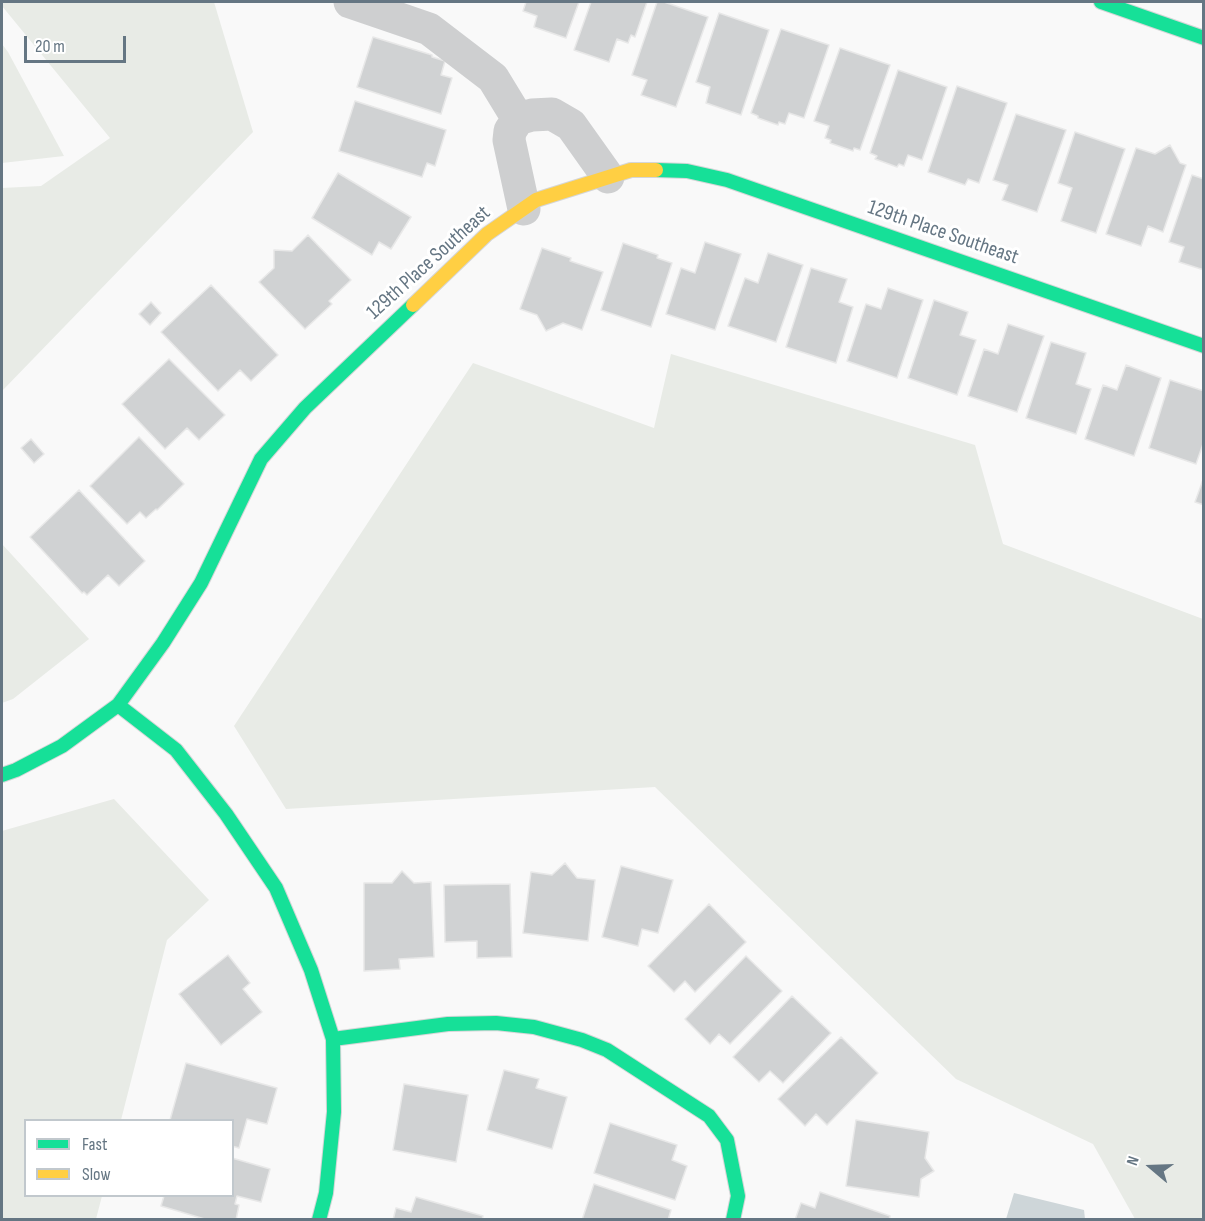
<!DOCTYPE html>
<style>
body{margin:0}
#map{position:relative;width:1205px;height:1221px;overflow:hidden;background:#f9f9f9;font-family:"Sofia Sans Condensed",sans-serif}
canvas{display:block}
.frame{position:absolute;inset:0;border:3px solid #657683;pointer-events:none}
.legend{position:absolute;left:24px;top:1119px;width:210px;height:78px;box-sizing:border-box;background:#fff;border:2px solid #c1c8cd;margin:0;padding:8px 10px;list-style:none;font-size:18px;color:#657683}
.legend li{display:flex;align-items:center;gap:12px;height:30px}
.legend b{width:30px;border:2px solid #c1c8cd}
.north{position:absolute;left:1121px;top:1137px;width:60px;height:60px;-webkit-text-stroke:4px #fff;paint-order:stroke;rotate:289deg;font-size:16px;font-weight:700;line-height:24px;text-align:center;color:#657683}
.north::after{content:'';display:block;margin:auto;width:21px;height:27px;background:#657683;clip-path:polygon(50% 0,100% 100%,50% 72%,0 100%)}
.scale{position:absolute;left:24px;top:36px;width:102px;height:27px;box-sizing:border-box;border:3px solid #657683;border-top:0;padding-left:8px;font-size:18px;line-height:21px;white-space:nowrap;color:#657683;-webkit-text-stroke:4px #fff;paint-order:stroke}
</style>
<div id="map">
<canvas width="1205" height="1221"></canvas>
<div class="frame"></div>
<ul class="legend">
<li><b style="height:8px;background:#16e098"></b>Fast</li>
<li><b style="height:8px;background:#ffcf43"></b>Slow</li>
</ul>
<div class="north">N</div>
<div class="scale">20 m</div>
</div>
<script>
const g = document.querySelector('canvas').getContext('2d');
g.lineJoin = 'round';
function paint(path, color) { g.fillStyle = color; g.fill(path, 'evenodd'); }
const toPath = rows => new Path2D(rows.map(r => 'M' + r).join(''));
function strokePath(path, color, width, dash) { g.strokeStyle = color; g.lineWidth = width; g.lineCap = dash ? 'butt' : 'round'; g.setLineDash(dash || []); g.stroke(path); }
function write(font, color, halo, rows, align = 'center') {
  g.font = font + ' "Sofia Sans Condensed",sans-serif'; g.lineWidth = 6; g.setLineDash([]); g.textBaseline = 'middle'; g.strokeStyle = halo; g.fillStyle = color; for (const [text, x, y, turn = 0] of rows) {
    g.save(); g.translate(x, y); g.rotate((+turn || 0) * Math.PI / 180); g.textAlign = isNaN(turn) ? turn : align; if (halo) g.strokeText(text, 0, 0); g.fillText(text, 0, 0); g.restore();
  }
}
paint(toPath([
 [2,2,214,2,253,132,2,391,2,188,41,186,110,138,2,6],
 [2,44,8,52,64,156,2,163],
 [671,354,975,445,1003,544,1203,619,1203,1219,1135,1219,1093,1144,956,1079,655,787,286,809,234,726,473,363,654,428],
 [2,544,89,639,13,699,2,703],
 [114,799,209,900,167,940,121,1120,26,1120,26,1196,102,1196,96,1219,2,1219,2,831]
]), '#e8ebe6');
paint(toPath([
 [1014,1193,1084,1210,1085,1219,1006,1219]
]), '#ced6d9');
const building = toPath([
 [526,2,579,2,566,38,534,27,537,16,523,11,526,2],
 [591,2,647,2,635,37,631,35,628,43,617,39,609,62,574,50,591,2],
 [657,2,664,2,708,17,676,107,641,95,647,80,632,75,657,2],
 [719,13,769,30,741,115,706,103,710,87,696,82,719,13],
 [781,29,829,45,804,118,789,113,785,124,779,122,778,125,758,118,758,116,751,113,781,29],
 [373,37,432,55,432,57,445,61,441,75,452,78,441,114,357,87,373,37],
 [840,48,890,65,860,150,854,148,853,151,830,143,831,140,825,138,829,126,814,121,840,48],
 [898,70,947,87,922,160,908,155,904,166,899,164,897,167,875,159,877,156,870,153,898,70],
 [957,86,1007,103,979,183,968,179,965,185,928,172,957,86],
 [355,101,446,130,435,166,427,163,422,177,339,151,355,101],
 [1016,114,1066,130,1037,212,1002,200,1008,185,993,180,1016,114],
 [1075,132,1125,149,1096,233,1061,221,1072,188,1058,183,1075,132],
 [1170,145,1180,163,1186,165,1163,232,1148,226,1141,246,1106,234,1136,148,1155,154,1170,145],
 [338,173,411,217,391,249,379,242,372,255,312,218,338,173],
 [1192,175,1204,179,1204,270,1179,262,1184,247,1169,242,1192,175],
 [308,235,351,280,329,301,332,304,305,329,259,282,274,268,274,250,292,251,308,235],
 [705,242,741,254,715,330,666,314,681,268,695,273,705,242],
 [623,243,658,255,657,258,672,263,651,327,601,310,623,243],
 [542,248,571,258,570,261,603,272,582,330,563,323,546,331,537,315,520,309,542,248],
 [768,253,803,265,776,342,728,326,745,278,758,283,768,253],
 [811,268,847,279,839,302,853,307,836,363,786,347,811,268],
 [211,285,278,355,251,381,240,370,218,391,161,332,211,285],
 [888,288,923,300,897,378,847,361,866,304,881,309,888,288],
 [934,300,968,312,960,335,976,340,957,395,908,378,934,300],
 [151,302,161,313,150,325,139,314,151,302],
 [1008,324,1044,336,1017,412,968,396,984,349,998,354,1008,324],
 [1051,342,1086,353,1076,384,1091,389,1076,434,1026,418,1051,342],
 [169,359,225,415,199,440,187,428,165,449,122,404,169,359],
 [1126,365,1161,378,1134,456,1085,439,1103,385,1117,390,1126,365],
 [1170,380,1204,391,1204,441,1196,464,1149,448,1170,380],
 [139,437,184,484,157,510,156,509,146,518,140,512,127,524,90,486,139,437],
 [31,439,44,454,34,463,21,448,31,439],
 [1204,477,1204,505,1195,502,1204,477],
 [79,490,145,561,119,586,108,575,87,595,84,592,82,593,30,537,79,490],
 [565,863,577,878,595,880,588,941,523,933,531,872,552,875,565,863],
 [621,866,673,880,658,933,642,929,638,946,602,937,621,866],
 [402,871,414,883,431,882,434,957,399,959,400,969,364,971,364,883,392,883,402,871],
 [510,884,512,957,477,958,477,941,445,942,444,885,510,884],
 [709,904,746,942,695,992,685,981,674,992,648,966,709,904],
 [228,955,250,983,243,989,262,1012,221,1045,179,994,228,955],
 [746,956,782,991,730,1044,719,1034,710,1044,685,1019,746,956],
 [792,996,831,1033,783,1083,770,1071,759,1082,733,1057,792,996],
 [841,1037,878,1073,827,1125,816,1114,805,1126,778,1099,841,1037],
 [186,1063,277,1088,267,1124,247,1119,239,1148,232,1146,232,1120,170,1120,186,1063],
 [504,1070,539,1079,536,1088,567,1097,552,1149,487,1130,504,1070],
 [404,1084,468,1095,456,1162,393,1150,404,1084],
 [856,1120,929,1132,925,1158,934,1171,921,1179,919,1197,846,1186,856,1120],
 [610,1123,677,1145,672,1160,687,1166,675,1200,594,1173,610,1123],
 [232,1158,270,1169,261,1202,237,1196,235,1204,239,1205,236,1220,208,1220,161,1206,164,1196,232,1196,232,1158],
 [594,1184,671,1210,668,1220,582,1220,594,1184],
 [820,1192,890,1216,889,1220,795,1220,801,1203,815,1208,820,1192],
 [416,1197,483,1216,482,1220,393,1220,396,1208,411,1212,416,1197]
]);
paint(building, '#d0d2d3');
strokePath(building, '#e8e8e8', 1.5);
const fast = toPath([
 [1101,2,1204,38],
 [656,170,687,171,727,180,1204,346],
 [118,705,176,750,226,814,276,888,311,970,333,1039,334,1112,326,1193,319,1220],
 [2,775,16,770,62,746,118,705,163,643,201,583,261,459,305,408,413,305],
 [333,1039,448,1024,496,1023,534,1027,582,1040,607,1050,709,1116,727,1140,738,1196,733,1220]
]);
const slow = toPath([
 [413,305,487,234,536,200,631,170,656,170]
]);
strokePath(fast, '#d5d6d7', 16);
strokePath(slow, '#d5d6d7', 16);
strokePath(toPath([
 [350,2,429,29,493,78,518,119],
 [524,209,509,140,510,131,518,119,532,115,552,114,571,125,608,177]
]), '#cecfd0', 33);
strokePath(fast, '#16e098', 14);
strokePath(slow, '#ffcf43', 14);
write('21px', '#657683', '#fff', [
 ["129th Place Southeast",943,233,19],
 ["129th Place Southeast",429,263,-42]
]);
</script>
